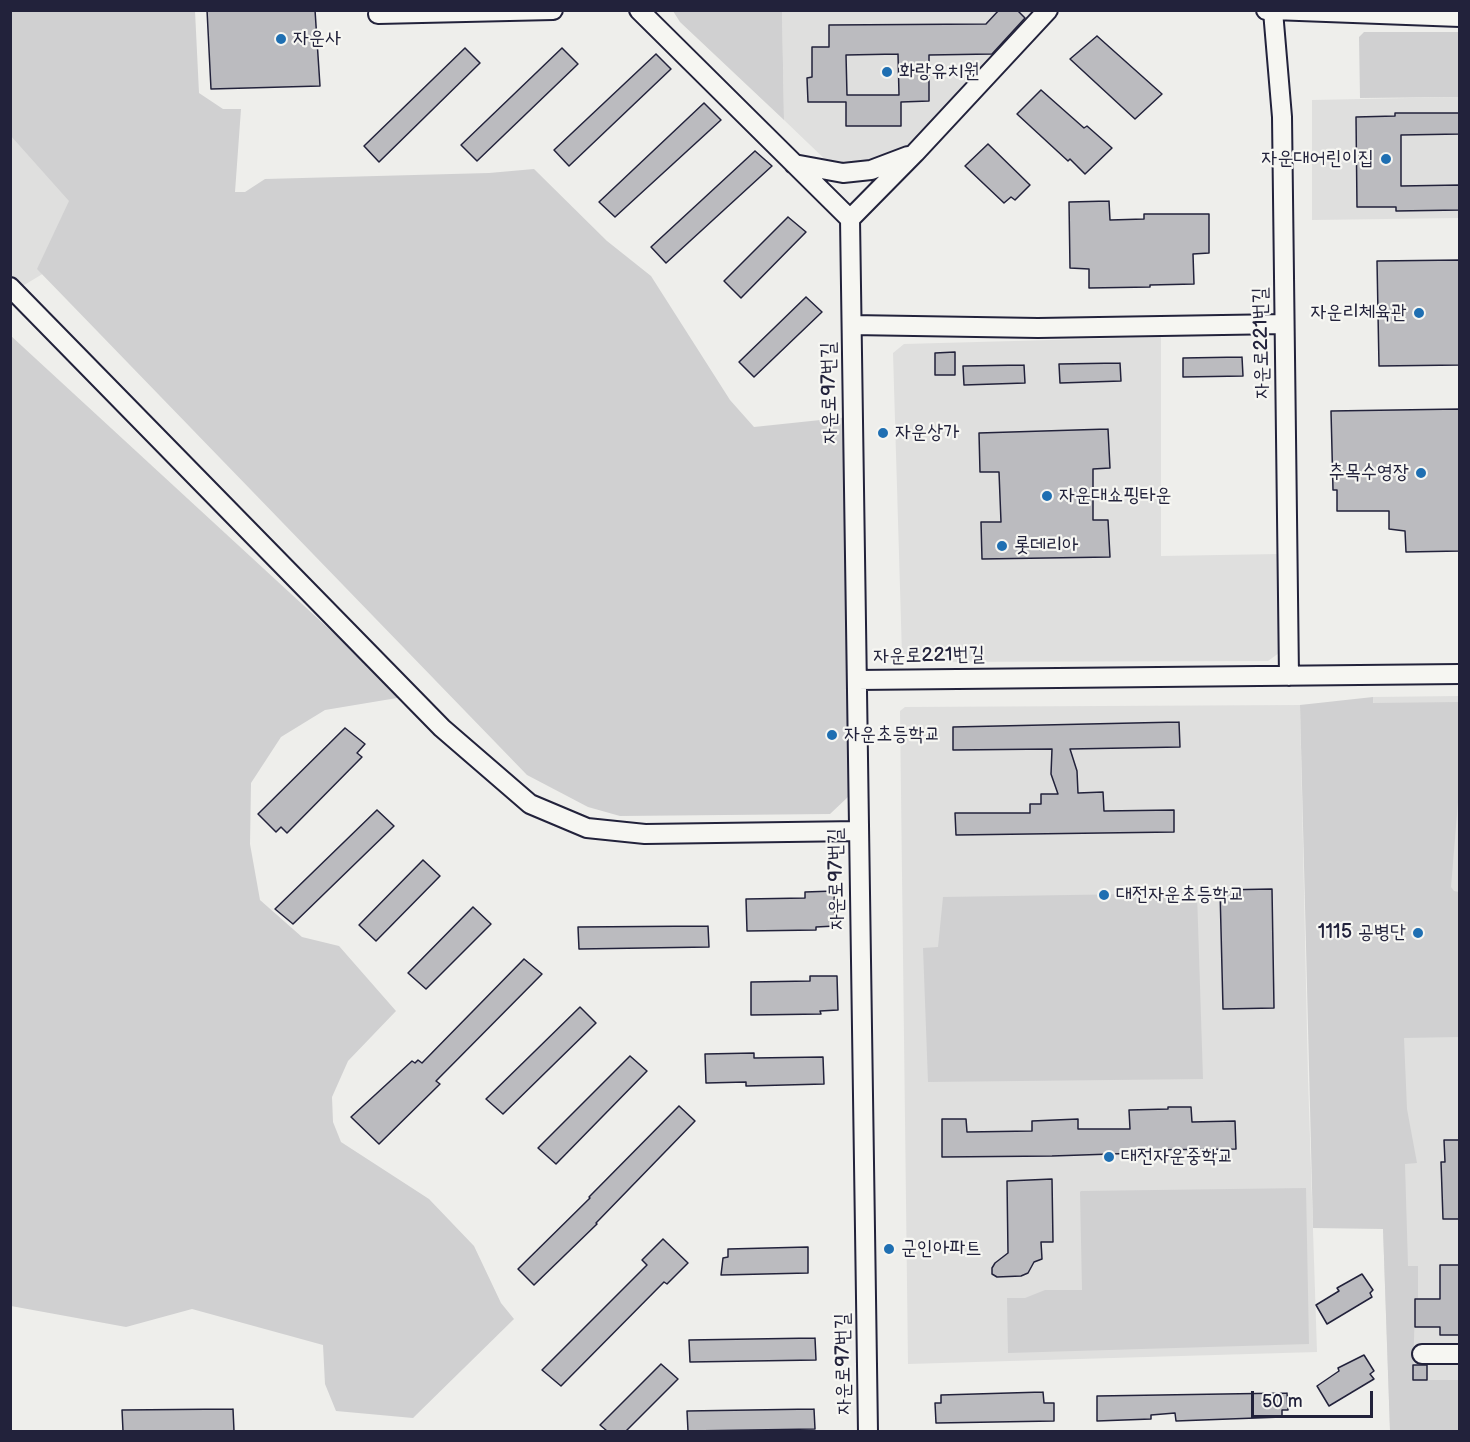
<!DOCTYPE html>
<meta charset="utf-8">
<style>
body{margin:0}
#map{position:relative;width:1470px;height:1442px;overflow:hidden;background:#eeeeeb;font-family:"Balsamiq Sans",sans-serif}
canvas{display:block}
.frame{position:absolute;inset:0;border:12px solid #22223b;pointer-events:none}
.scale{position:absolute;left:1251px;top:1391px;width:122px;height:27px;box-sizing:border-box;border:3px solid #22223b;border-top:0;padding-left:8px;font-size:18px;line-height:21px;white-space:nowrap;color:#22223b;-webkit-text-stroke:4px #f6f6f2;paint-order:stroke}
</style>
<div id="map">
<canvas width="1470" height="1442"></canvas>
<div class="frame"></div>
<div class="scale">50 m</div>
</div>
<script>
const g = document.querySelector('canvas').getContext('2d');
g.lineJoin = 'round';
function paint(path, color) { g.fillStyle = color; g.fill(path, 'evenodd'); }
const toPath = rows => new Path2D(rows.map(r => 'M' + r).join(''));
function strokePath(path, color, width, dash) { g.strokeStyle = color; g.lineWidth = width; g.lineCap = dash ? 'butt' : 'round'; g.setLineDash(dash || []); g.stroke(path); }
function write(font, color, halo, rows, align = 'center') {
  g.font = font + ' "Balsamiq Sans","Poor Story",sans-serif'; g.lineWidth = 4.5; g.setLineDash([]); g.textBaseline = 'middle'; g.strokeStyle = halo; g.fillStyle = color; for (const [text, x, y, turn = 0] of rows) {
    g.save(); g.translate(x, y); g.rotate((+turn || 0) * Math.PI / 180); g.textAlign = isNaN(turn) ? turn : align; if (halo) g.strokeText(text, 0, 0); g.fillText(text, 0, 0); g.restore();
  }
}
paint(toPath([
 [10,11,112,232,11,293,10,293],
 [782,11,1037,11,904,163,833,167,784,120],
 [1459,97,1459,218,1312,220,1312,100],
 [1161,337,1161,556,1279,554,1279,653,1268,661,907,662,902,655,893,353,904,344],
 [1459,696,1459,1431,1390,1431,1383,1228,1373,697],
 [1300,705,1308,1078,1317,1352,908,1364,900,711,905,707]
]), '#dfdfde');
paint(toPath([
 [11,11,195,11,199,93,223,109,241,109,235,192,245,192,265,179,489,173,534,169,607,241,651,276,730,400,754,427,849,417,849,796,830,814,620,816,588,807,527,775,37,269,69,201,11,136],
 [673,11,782,11,784,120,680,22],
 [1364,32,1459,32,1459,97,1360,98,1359,37],
 [10,335,403,697,325,710,281,737,251,783,250,844,260,900,302,937,339,946,396,1011,348,1061,332,1097,333,1122,341,1142,429,1199,474,1246,501,1303,514,1319,413,1418,336,1411,325,1384,323,1345,192,1309,126,1327,11,1306],
 [1373,697,1373,703,1459,702,1459,790,1451,887,1454,891,1459,892,1459,1037,1404,1038,1407,1109,1417,1163,1405,1164,1408,1266,1418,1266,1418,1299,1415,1300,1413,1380,1459,1380,1459,1431,1390,1431,1383,1229,1313,1228,1300,705],
 [1197,893,1203,1079,928,1082,923,948,938,947,943,897],
 [1306,1188,1309,1344,1008,1353,1007,1298,1025,1298,1045,1290,1082,1290,1080,1192,1081,1191]
]), '#d0d0d1');
const building = toPath([
 [207,10,315,10,320,86,211,89,207,10],
 [999,10,1017,10,1025,18,992,54,929,55,929,101,901,102,901,126,846,126,846,102,808,102,807,78,812,77,812,47,829,47,829,25,986,24,999,10],
 [898,54,899,95,847,95,846,55,898,54],
 [1097,36,1162,94,1135,119,1070,59,1097,36],
 [465,48,480,63,379,162,364,146,465,48],
 [562,48,578,64,477,161,461,145,562,48],
 [656,54,671,69,569,166,554,150,656,54],
 [1041,90,1084,128,1087,126,1112,148,1085,174,1070,159,1068,161,1017,114,1041,90],
 [704,103,721,120,615,217,599,202,704,103],
 [1395,113,1460,113,1460,134,1401,135,1401,186,1460,185,1460,210,1396,211,1396,207,1357,207,1356,117,1395,116,1395,113],
 [988,144,1030,185,1015,200,1011,197,1004,203,965,166,988,144],
 [755,151,772,166,666,263,651,247,755,151],
 [1109,201,1110,220,1144,219,1144,214,1209,214,1209,253,1193,254,1194,284,1150,285,1150,287,1089,288,1089,269,1070,268,1069,202,1109,201],
 [788,217,806,232,741,298,724,281,788,217],
 [1460,260,1460,365,1379,366,1377,261,1460,260],
 [806,297,822,312,754,377,739,362,806,297],
 [955,352,955,375,935,375,935,353,955,352],
 [1242,357,1243,376,1183,377,1183,358,1242,357],
 [1120,363,1121,381,1060,383,1059,364,1120,363],
 [1024,365,1025,383,964,385,963,366,1024,365],
 [1460,409,1460,551,1406,552,1405,531,1389,529,1389,511,1337,511,1337,490,1333,490,1331,411,1460,409],
 [1108,429,1110,468,1093,469,1093,520,1108,520,1110,557,982,559,981,522,1001,522,999,472,980,472,979,433,1108,429],
 [1179,722,1180,747,1070,749,1077,771,1078,793,1103,792,1104,811,1174,810,1174,832,956,835,955,813,1030,813,1030,804,1041,804,1041,794,1058,794,1051,774,1052,749,953,750,953,727,1179,722],
 [345,728,365,744,357,753,362,757,287,833,281,827,276,832,258,814,345,728],
 [377,810,394,826,293,924,275,909,377,810],
 [423,860,440,876,376,941,359,925,423,860],
 [1272,889,1274,1008,1223,1009,1220,890,1272,889],
 [834,891,835,926,816,927,816,930,747,931,746,899,805,898,805,892,834,891],
 [473,907,491,924,426,989,408,973,473,907],
 [708,926,709,947,579,949,578,927,708,926],
 [524,959,542,974,436,1081,440,1084,379,1144,351,1117,412,1061,415,1063,418,1060,422,1063,524,959],
 [810,976,837,976,838,1010,820,1011,821,1014,751,1015,751,982,810,981,810,976],
 [580,1007,596,1023,503,1114,486,1099,580,1007],
 [754,1053,754,1058,823,1057,824,1084,746,1086,746,1082,706,1083,705,1054,754,1053],
 [630,1056,647,1071,556,1164,538,1148,630,1056],
 [679,1106,695,1121,596,1223,597,1224,534,1285,518,1269,590,1198,589,1197,679,1106],
 [1168,1107,1191,1107,1192,1122,1235,1121,1236,1149,1140,1150,1141,1153,1052,1156,942,1157,942,1119,966,1119,967,1132,1032,1131,1032,1121,1078,1119,1078,1129,1130,1129,1129,1110,1168,1109,1168,1107],
 [1444,1140,1460,1140,1460,1219,1443,1219,1441,1162,1445,1162,1444,1140],
 [1052,1179,1053,1242,1041,1242,1042,1259,1034,1262,1028,1273,1021,1276,997,1277,992,1274,992,1268,995,1263,1008,1253,1007,1181,1052,1179],
 [663,1239,688,1263,667,1284,664,1282,561,1386,542,1370,647,1265,642,1260,663,1239],
 [808,1247,808,1273,721,1275,723,1258,728,1257,728,1249,808,1247],
 [1440,1265,1460,1265,1460,1335,1440,1335,1440,1327,1415,1327,1415,1299,1440,1299,1440,1265],
 [1362,1274,1373,1290,1370,1293,1372,1297,1327,1324,1316,1305,1339,1291,1337,1288,1362,1274],
 [815,1338,816,1360,690,1362,689,1340,815,1338],
 [1364,1355,1374,1371,1370,1374,1374,1379,1329,1406,1317,1386,1339,1371,1338,1368,1364,1355],
 [661,1364,678,1379,626,1431,607,1431,600,1425,661,1364],
 [1413,1365,1427,1365,1427,1380,1413,1380,1413,1365],
 [1043,1392,1044,1403,1054,1403,1054,1421,936,1423,935,1403,941,1403,941,1395,1043,1392],
 [1287,1393,1288,1410,1282,1410,1282,1417,1176,1421,1175,1413,1151,1415,1151,1419,1097,1421,1097,1396,1287,1393],
 [233,1409,234,1431,123,1431,122,1410,233,1409],
 [814,1409,815,1429,688,1431,687,1411,814,1409]
]);
paint(building, '#bbbbbf');
strokePath(building, '#22223b', 1.5);
const minor = toPath([
 [639,10,850,219,868,1432],
 [1266,10,1273,11,1282,117,1289,676],
 [1273,10,1460,17],
 [378,14,553,10],
 [794,164,843,173,871,170,908,156],
 [850,219,915,153,1048,10],
 [10,287,442,728,530,804,587,828,645,834,859,831],
 [852,325,1038,328,1284,324],
 [857,680,1460,674],
 [1422,1354,1460,1354]
]);
strokePath(minor, '#22223b', 22);
strokePath(minor, '#f6f6f2', 18);
for (const [x, y, r, color] of [
 [281,39,6,"#1f6fb2"],
 [887,72,6,"#1f6fb2"],
 [1386,159,6,"#1f6fb2"],
 [1419,313,6,"#1f6fb2"],
 [883,433,6,"#1f6fb2"],
 [1421,473,6,"#1f6fb2"],
 [1047,496,6,"#1f6fb2"],
 [1002,546,6,"#1f6fb2"],
 [832,735,6,"#1f6fb2"],
 [1104,895,6,"#1f6fb2"],
 [1418,933,6,"#1f6fb2"],
 [1109,1157,6,"#1f6fb2"],
 [889,1249,6,"#1f6fb2"]
]) { const dot = new Path2D(); dot.arc(x, y, r, 0, 2 * Math.PI); g.fillStyle = color; g.fill(dot); strokePath(dot, '#f6f6f2', 2); }
write('20px', '#22223b', '#f6f6f2', [
 ["자운사",293,39],
 ["화랑유치원",899,72],
 ["자운대어린이집",1374,159,"right"],
 ["자운리체육관",1407,313,"right"],
 ["자운상가",895,433],
 ["추목수영장",1409,473,"right"],
 ["자운대쇼핑타운",1059,496],
 ["롯데리아",1014,546],
 ["자운초등학교",844,735],
 ["대전자운초등학교",1116,895],
 ["1115 공병단",1406,933,"right"],
 ["대전자운중학교",1121,1157],
 ["군인아파트",901,1249]
], 'left');
write('20px', '#22223b', '#f6f6f2', [
 ["자운로221번길",1262,343,-91],
 ["자운로97번길",830,393,-91],
 ["자운로221번길",929,656,-1],
 ["자운로97번길",837,879,-91],
 ["자운로97번길",844,1364,-91]
]);
</script>
